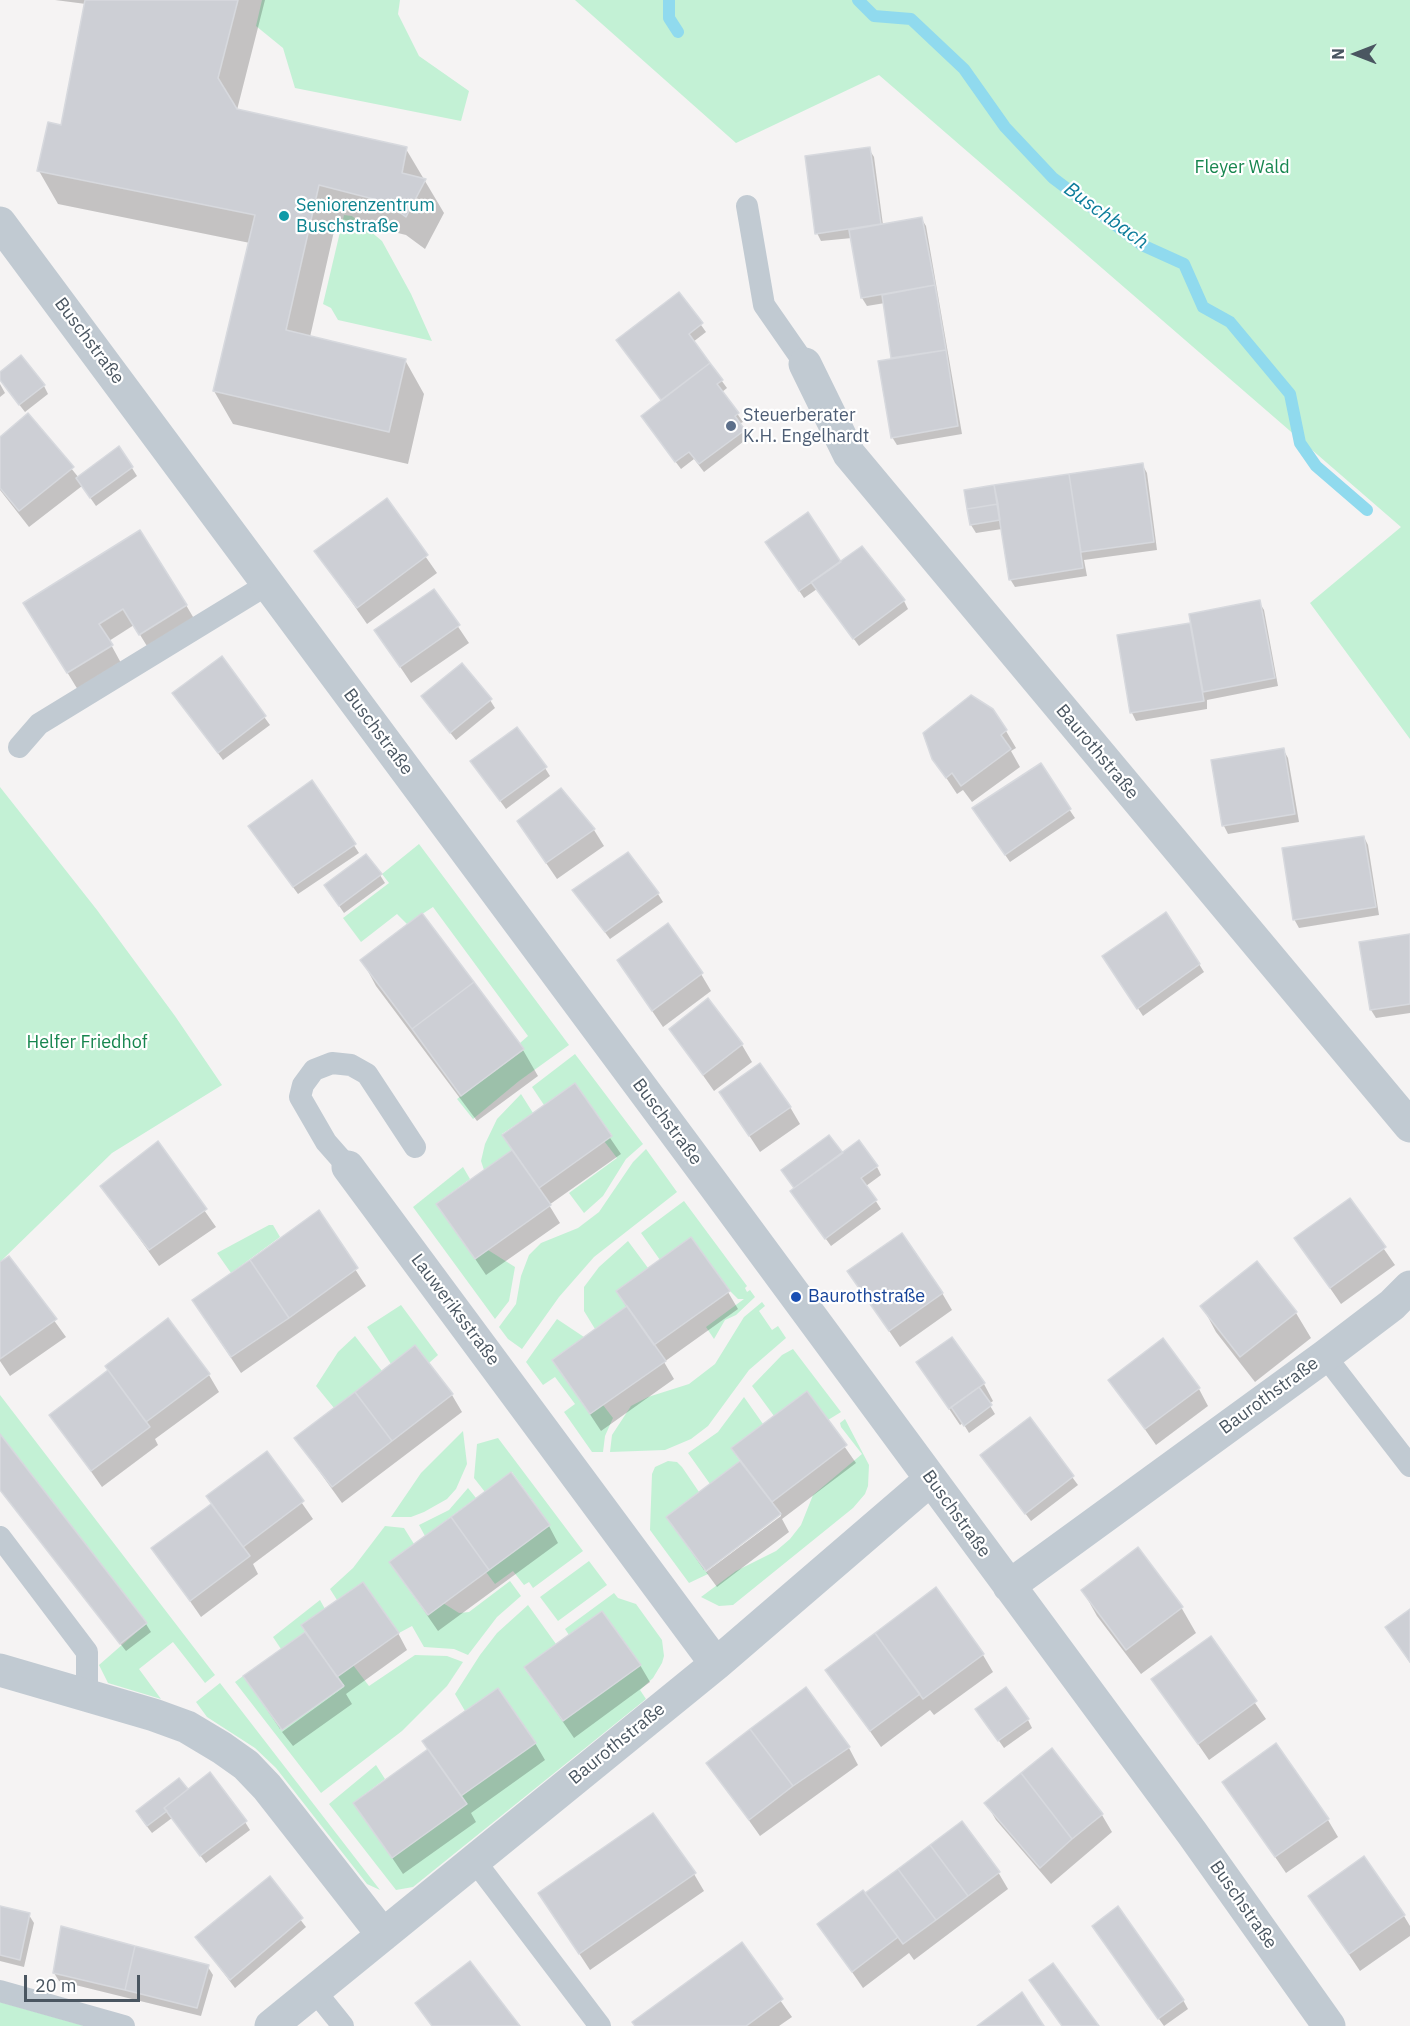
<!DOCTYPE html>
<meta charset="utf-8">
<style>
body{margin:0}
#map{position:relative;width:1410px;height:2026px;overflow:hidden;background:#f5f3f3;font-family:"IBM Plex Sans",sans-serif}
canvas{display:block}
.north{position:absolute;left:1326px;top:24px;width:60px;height:60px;-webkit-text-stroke:4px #fff;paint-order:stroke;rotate:270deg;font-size:16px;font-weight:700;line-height:24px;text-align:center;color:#4a5661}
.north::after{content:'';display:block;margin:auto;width:21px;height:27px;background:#4a5661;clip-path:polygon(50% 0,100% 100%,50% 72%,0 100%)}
.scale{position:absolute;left:24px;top:1975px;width:116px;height:27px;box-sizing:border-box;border:3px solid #4a5661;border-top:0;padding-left:8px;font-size:18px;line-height:21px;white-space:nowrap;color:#4a5661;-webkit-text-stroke:4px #fff;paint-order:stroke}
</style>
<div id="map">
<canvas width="1410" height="2026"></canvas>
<div class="north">N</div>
<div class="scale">20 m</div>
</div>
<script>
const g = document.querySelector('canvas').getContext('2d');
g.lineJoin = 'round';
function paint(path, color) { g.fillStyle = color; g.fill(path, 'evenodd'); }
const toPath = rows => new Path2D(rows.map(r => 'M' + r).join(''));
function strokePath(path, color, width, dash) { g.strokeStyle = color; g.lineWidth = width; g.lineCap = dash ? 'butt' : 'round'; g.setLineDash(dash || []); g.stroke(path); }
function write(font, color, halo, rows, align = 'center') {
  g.font = font + ' "IBM Plex Sans",sans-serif'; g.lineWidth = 4.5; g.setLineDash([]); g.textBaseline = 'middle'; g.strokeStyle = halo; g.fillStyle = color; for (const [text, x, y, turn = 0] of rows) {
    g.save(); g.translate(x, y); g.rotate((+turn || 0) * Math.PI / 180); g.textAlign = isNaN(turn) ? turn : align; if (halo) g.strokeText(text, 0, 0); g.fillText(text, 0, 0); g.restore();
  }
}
paint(toPath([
 [262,0,400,0,398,14,419,56,469,91,461,121,295,88,283,48,256,26],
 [575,0,1410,0,1410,739,1310,603,1401,527,879,75,736,143],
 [344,215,352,216,382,241,411,294,432,341,338,320,331,308,323,304],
 [0,787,97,910,175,1016,222,1085,112,1153,0,1262],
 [419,844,569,1045,519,1081,473,1119,457,1099,524,1050,520,1043,528,1036,433,907,407,924,397,914,361,942,343,918,389,883,382,874],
 [575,1054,643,1144,626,1159,603,1196,584,1213,569,1193,617,1158,604,1141,612,1135,575,1083,544,1105,532,1087],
 [521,1094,533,1113,502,1134,512,1150,484,1170,481,1161,485,1144,497,1119],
 [646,1149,677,1192,594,1257,559,1297,522,1349,508,1339,499,1327,516,1304,521,1276,529,1255,541,1243,578,1228,599,1212,633,1162],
 [463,1167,470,1179,436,1204,475,1259,488,1250,515,1267,509,1301,495,1319,413,1207],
 [684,1201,747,1286,745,1288,747,1292,750,1290,755,1297,736,1315,725,1320,714,1339,706,1327,744,1299,738,1299,730,1291,691,1237,660,1260,641,1233],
 [269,1225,273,1225,280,1237,231,1273,217,1253],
 [628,1241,648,1268,616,1291,627,1306,595,1329,584,1311,584,1287,599,1267],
 [762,1302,765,1306,759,1311,772,1330,778,1326,786,1338,749,1370,708,1426,691,1439,665,1450,610,1452,612,1435,631,1406,648,1397,689,1384,715,1364,744,1317],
 [401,1305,438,1355,429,1363,415,1345,391,1364,367,1327],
 [557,1319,584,1337,552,1360,590,1414,603,1405,613,1418,605,1436,603,1452,592,1452,564,1412,575,1404,555,1377,543,1385,526,1362],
 [355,1336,382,1371,334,1408,316,1386,338,1352],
 [793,1349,841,1412,828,1420,774,1416,752,1386,782,1355],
 [0,1395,215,1675,205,1683,173,1642,139,1669,161,1699,108,1683,99,1665,147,1623,0,1434],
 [744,1397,763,1424,731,1448,740,1461,710,1484,688,1453,718,1432],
 [845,1419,869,1465,868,1486,865,1494,853,1508,733,1605,719,1606,701,1597,736,1571,776,1551,790,1539,801,1525,813,1495,862,1454,841,1427,840,1423],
 [463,1431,467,1464,456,1489,447,1499,424,1512,411,1517,391,1517,421,1473],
 [498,1438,583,1551,533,1588,529,1582,524,1585,513,1571,495,1584,486,1572,550,1525,512,1472,485,1492,474,1478,477,1444],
 [668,1461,677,1462,682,1467,699,1492,666,1517,708,1574,689,1583,650,1530,652,1474,655,1467],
 [468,1488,476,1498,425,1536,419,1525,449,1510],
 [385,1526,404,1528,414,1544,389,1562,427,1615,443,1603,459,1613,469,1612,510,1581,521,1596,497,1617,468,1655,454,1649,424,1647,412,1626,399,1633,363,1582,337,1600,330,1589,353,1568],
 [589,1561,607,1585,558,1621,540,1597],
 [614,1593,618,1598,636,1604,662,1640,664,1656,662,1663,653,1678,640,1690,646,1699,413,1887,396,1890,329,1804,376,1765,385,1779,353,1803,392,1857,467,1804,461,1796,536,1743,498,1688,465,1711,455,1694,480,1655,497,1633,528,1605,556,1644,524,1668,563,1721,641,1665,602,1611,569,1635,565,1629],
 [320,1600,325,1609,301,1625,305,1632,281,1649,273,1637],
 [415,1655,447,1656,463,1662,447,1686,402,1731,321,1793,235,1682,243,1676,282,1730,343,1686,337,1677,353,1665,369,1686],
 [220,1683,380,1890,367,1884,276,1768,255,1748,207,1717,196,1702],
 [0,2002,85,2026,0,2026]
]), '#c3f1d5');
paint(toPath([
 [55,0,265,0,237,110,406,149,444,213,425,249,406,235,337,218,310,337,405,360,424,394,408,464,233,424,214,391,250,243,58,204,39,171,62,127,86,4],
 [869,149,874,157,883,225,921,218,926,226,962,434,897,445,892,437,893,360,885,303,867,306,862,298,852,238,821,241,817,233],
 [679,294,706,332,693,342,727,388,722,392,743,422,739,424,748,438,704,472,694,459,681,469,647,424,662,401,623,348],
 [0,374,44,386,48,394,25,412,0,380],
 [0,384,5,393,0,397],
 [28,415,79,478,132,468,137,476,96,506,82,486,29,527,0,490,0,439],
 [1142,464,1147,473,1157,550,1084,560,1087,576,1015,587,1010,579,1002,529,976,533,971,525,965,491],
 [386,500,437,573,367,624,316,551],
 [772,550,904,601,908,609,859,646,817,589,804,598],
 [434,591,469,643,411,683,376,631],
 [1259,602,1264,610,1278,686,1207,700,1207,709,1136,721,1132,713,1119,636,1192,624],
 [25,603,186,605,196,622,150,651,134,625,109,641,121,663,78,690],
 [221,658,270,725,223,760,179,701],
 [422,697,490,700,495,708,456,740],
 [1006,731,1016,748,1011,751,1020,767,972,802,963,790,957,794,933,758],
 [1283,749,1288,758,1299,822,1228,834,1224,826,1212,761],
 [1040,766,1075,818,1010,862,979,817],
 [545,768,550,776,506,809,477,769],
 [312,782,359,853,298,894,255,835],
 [518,822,594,830,604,846,557,879],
 [1364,837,1368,845,1379,915,1299,928,1294,919],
 [380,875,385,883,344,913,331,894],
 [574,891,658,894,663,902,610,939],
 [422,915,523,1050,538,1076,477,1121,376,986,362,960],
 [1410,936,1410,1013,1376,1018,1371,1010,1361,943],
 [1109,964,1199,964,1204,972,1143,1016],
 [701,974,711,991,663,1027,629,977],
 [671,1030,742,1045,752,1062,714,1091],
 [574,1085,621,1154,549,1205,560,1223,486,1275,438,1204,513,1151,504,1135],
 [721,1093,790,1107,800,1124,760,1152],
 [157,1143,216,1227,159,1266,102,1186],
 [843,1155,877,1167,881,1175,866,1186,881,1209,831,1246,797,1199,795,1189,787,1178],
 [1350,1200,1395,1265,1341,1304,1296,1239],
 [318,1212,366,1286,241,1373,204,1317],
 [9,1258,66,1337,10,1376,0,1361,0,1264],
 [849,1272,942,1293,952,1310,900,1347],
 [618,1292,728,1292,738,1309,664,1362,674,1379,601,1431,554,1360,627,1308],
 [1202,1306,1296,1313,1311,1338,1255,1382,1216,1332],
 [918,1363,984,1384,993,1401,989,1404,995,1414,969,1433,963,1423,960,1425],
 [209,1375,219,1392,155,1439,158,1445,102,1487,51,1415],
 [1110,1380,1199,1389,1208,1406,1156,1445],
 [807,1393,856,1463,782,1519,789,1532,717,1587,706,1572,781,1516,781,1512,704,1570,668,1518,741,1462,733,1448],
 [452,1395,462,1412,342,1503,296,1439],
 [1029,1419,1078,1485,1031,1521,987,1463],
 [0,1436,146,1624,151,1632,126,1651,0,1490],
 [267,1453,313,1519,253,1564,258,1574,201,1617,153,1548,212,1505,208,1497],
 [549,1526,558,1543,438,1631,391,1563],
 [1083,1591,1181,1607,1196,1633,1141,1674,1097,1616],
 [1410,1611,1410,1663,1387,1628],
 [307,1633,398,1633,407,1650,346,1694,352,1704,293,1746,282,1732,344,1687,344,1684,280,1729,245,1677],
 [1210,1638,1266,1719,1209,1760,1153,1679],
 [983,1655,993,1672,934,1715,930,1710,881,1747,827,1670],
 [640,1665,650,1682,574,1738,526,1668],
 [982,1717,1028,1720,1032,1728,1004,1748],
 [535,1743,545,1760,471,1813,476,1822,403,1874,355,1803],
 [849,1748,858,1765,760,1836,708,1763],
 [179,1780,187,1792,245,1822,250,1830,206,1863,172,1818,152,1833,142,1820],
 [1224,1782,1328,1820,1338,1837,1286,1873],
 [986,1803,1102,1815,1112,1832,1051,1884,996,1820],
 [1363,1858,1404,1916,1410,1926,1410,1936,1360,1971,1310,1896],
 [998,1872,1008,1889,914,1960,909,1953,863,1988,819,1924,865,1895],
 [694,1874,704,1891,590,1970,540,1894],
 [269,1879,306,1927,235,1988,197,1938],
 [0,1908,29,1915,34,1923,24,1967,0,1961],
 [1098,1934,1183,2000,1188,2009,1164,2026],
 [741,1945,792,2017,779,2026,636,2026],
 [208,1967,213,1975,201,2016,59,1981,54,1973]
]), '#0003');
strokePath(toPath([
 [669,0,669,18,678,32],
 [858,0,874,16,911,19,964,69,1005,127,1053,178,1142,245,1184,264,1203,307,1230,322,1290,394,1300,443,1316,466,1367,510]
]), '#90daee', 12);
const building = toPath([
 [85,0,238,0,218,78,237,109,407,147,402,173,426,179,406,217,385,202,319,185,286,330,406,359,389,432,213,391,255,215,37,171,48,122,61,125,85,0],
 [870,147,881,224,815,234,805,156,870,147],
 [922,217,935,285,861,298,849,230,922,217],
 [935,285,946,350,891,358,882,295,935,285],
 [679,292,703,323,689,334,710,363,661,400,616,340,679,292],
 [946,350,958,426,891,438,878,361,946,350],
 [21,355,45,385,19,405,0,380,0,372,21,355],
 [710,363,723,380,717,384,739,413,735,416,745,430,699,464,689,452,675,462,641,416,710,363],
 [28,413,74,467,19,511,0,488,0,437,28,413],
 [119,446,133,467,90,498,76,478,119,446],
 [1143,463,1154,542,1081,552,1069,474,1143,463],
 [1069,474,1083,568,1009,580,994,485,1069,474],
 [994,485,998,504,967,509,964,490,994,485],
 [387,498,428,555,357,608,314,551,387,498],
 [998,504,1000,520,970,525,967,509,998,504],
 [808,512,841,562,799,591,765,542,808,512],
 [140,530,187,605,139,635,123,609,99,624,113,645,67,673,23,603,140,530],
 [862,546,905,600,853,639,811,582,862,546],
 [434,589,460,625,400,667,374,630,434,589],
 [1260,600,1275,678,1203,692,1189,614,1260,600],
 [1190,623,1204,701,1130,713,1117,635,1190,623],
 [222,656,266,716,218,753,172,693,222,656],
 [462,663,492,699,450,733,421,696,462,663],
 [971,695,993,709,1007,730,1001,735,1011,749,961,786,952,773,946,778,932,759,923,733,971,695],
 [517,727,547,767,500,801,470,761,517,727],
 [1284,748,1295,814,1222,826,1211,760,1284,748],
 [1041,763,1071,809,1005,855,972,808,1041,763],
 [312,780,356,844,293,887,248,826,312,780],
 [561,788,595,829,546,863,517,821,561,788],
 [1364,836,1376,907,1293,920,1282,848,1364,836],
 [628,852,659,893,605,932,572,890,628,852],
 [366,854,382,874,339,906,324,885,366,854],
 [1166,912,1200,964,1137,1009,1102,956,1166,912],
 [422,913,474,982,412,1029,360,960,422,913],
 [668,923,703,973,652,1011,617,960,668,923],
 [1410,934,1410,1004,1370,1010,1359,942,1410,934],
 [474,982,524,1049,461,1096,412,1029,474,982],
 [708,998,743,1044,703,1075,669,1029,708,998],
 [760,1063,791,1107,749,1136,719,1092,760,1063],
 [575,1083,612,1136,539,1188,502,1135,575,1083],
 [829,1135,843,1153,794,1188,781,1170,829,1135],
 [859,1140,878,1166,861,1178,877,1200,825,1239,790,1191,859,1140],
 [158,1141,207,1209,149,1250,100,1186,158,1141],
 [512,1150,551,1205,475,1259,436,1204,512,1150],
 [1350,1198,1386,1247,1330,1288,1294,1238,1350,1198],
 [319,1210,358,1268,289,1318,250,1260,319,1210],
 [902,1233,943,1293,889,1331,847,1271,902,1233],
 [691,1237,730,1291,654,1345,616,1291,691,1237],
 [9,1256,57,1319,0,1359,0,1262,9,1256],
 [250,1260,289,1318,231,1357,192,1300,250,1260],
 [1257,1261,1297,1312,1240,1357,1200,1306,1257,1261],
 [627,1306,666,1361,590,1414,552,1360,627,1306],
 [168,1318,210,1374,146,1422,105,1366,168,1318],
 [952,1337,985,1383,949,1409,916,1362,952,1337],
 [1163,1338,1200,1388,1145,1429,1108,1380,1163,1338],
 [415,1345,453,1394,392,1441,355,1392,415,1345],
 [108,1370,150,1427,91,1471,49,1415,108,1370],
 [979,1387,992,1405,964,1426,951,1407,979,1387],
 [807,1391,847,1445,772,1502,731,1448,807,1391],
 [355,1392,392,1441,332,1487,294,1438,355,1392],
 [1030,1417,1074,1476,1025,1514,980,1455,1030,1417],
 [0,1434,147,1623,120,1644,0,1490,0,1434],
 [267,1451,304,1501,243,1547,206,1496,267,1451],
 [740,1461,781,1514,706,1571,666,1517,740,1461],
 [511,1472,550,1525,489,1570,451,1517,511,1472],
 [211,1504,250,1556,190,1601,151,1548,211,1504],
 [451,1517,489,1570,428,1615,389,1562,451,1517],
 [1138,1547,1183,1607,1126,1650,1081,1590,1138,1547],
 [363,1582,399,1633,337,1677,301,1625,363,1582],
 [936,1587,984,1654,923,1699,875,1633,936,1587],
 [1410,1609,1410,1662,1385,1627,1410,1609],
 [602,1611,641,1665,563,1721,524,1667,602,1611],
 [305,1632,344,1686,282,1730,243,1676,305,1632],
 [875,1633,920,1694,870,1731,825,1670,875,1633],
 [1211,1636,1257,1701,1198,1744,1151,1679,1211,1636],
 [806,1687,850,1747,793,1786,750,1729,806,1687],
 [1006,1687,1029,1719,998,1741,975,1709,1006,1687],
 [498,1688,536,1743,461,1796,422,1741,498,1688],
 [750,1729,793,1786,749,1820,706,1763,750,1729],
 [1276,1743,1329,1819,1275,1857,1222,1782,1276,1743],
 [1052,1748,1103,1814,1072,1839,1021,1773,1052,1748],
 [428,1749,467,1804,392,1858,353,1803,428,1749],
 [210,1772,247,1821,200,1856,164,1808,210,1772],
 [1021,1773,1072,1839,1040,1868,984,1803,1021,1773],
 [179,1778,188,1789,164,1808,167,1811,147,1826,136,1811,179,1778],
 [653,1813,696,1873,579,1954,538,1893,653,1813],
 [962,1821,1000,1872,968,1896,930,1845,962,1821],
 [930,1845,968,1896,936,1920,898,1869,930,1845],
 [1364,1856,1405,1915,1349,1954,1308,1896,1364,1856],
 [898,1869,936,1920,903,1944,865,1893,898,1869],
 [270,1876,303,1918,230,1980,195,1937,270,1876],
 [863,1890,898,1937,852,1972,817,1924,863,1890],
 [0,1906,30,1913,20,1960,0,1955,0,1906],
 [1118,1906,1184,2000,1158,2019,1092,1926,1118,1906],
 [61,1926,135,1946,125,1990,53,1973,61,1926],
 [742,1942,783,1999,746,2026,635,2026,632,2022,742,1942],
 [135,1946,209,1965,197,2008,125,1990,135,1946],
 [470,1961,520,2026,432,2026,415,2003,470,1961],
 [1053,1963,1099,2026,1062,2026,1029,1980,1053,1963],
 [1022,1992,1044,2026,977,2026,1022,1992]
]);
paint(building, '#cdcfd5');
strokePath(building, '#d7d9de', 1.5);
strokePath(toPath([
 [747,206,764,305,805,364],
 [19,747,39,724,268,584],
 [348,1167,326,1142,300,1097,303,1085,314,1070,332,1063,351,1065,367,1074,415,1147],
 [1325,1356,1410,1466],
 [0,1537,87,1652,87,1695],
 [474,1860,600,2026],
 [314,1990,343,2026],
 [0,1991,124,2026]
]), '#c1cad2', 22);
strokePath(toPath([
 [0,223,708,1177,1192,1833,1329,2026],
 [805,364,849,454,1410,1126],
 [348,1167,716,1664],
 [1009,1586,1325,1356,1392,1305,1410,1287],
 [0,1670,154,1715,187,1727,222,1748,246,1765,267,1787,383,1935],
 [271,2026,716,1664,930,1480]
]), '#c1cad2', 33);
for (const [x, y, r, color] of [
 [284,216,6,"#0f9aa8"],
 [731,426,6,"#5c6f8a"],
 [796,1297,6,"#1a4fb4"]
]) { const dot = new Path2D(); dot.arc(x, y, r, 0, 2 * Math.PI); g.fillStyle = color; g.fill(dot); strokePath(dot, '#fff', 2); }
write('18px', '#17864f', '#fff', [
 ["Fleyer Wald",1242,168],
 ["Helfer Friedhof",87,1043]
]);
write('18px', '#0d838f', '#fff', [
 ["Seniorenzentrum",296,206],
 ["Buschstraße",296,227]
], 'left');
write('18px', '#4a5661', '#fff', [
 ["Buschstraße",89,341,53],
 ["Buschstraße",378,732,53],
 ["Baurothstraße",1097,752,50],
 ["Buschstraße",667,1122,53],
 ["Lauweriksstraße",455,1310,53],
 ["Baurothstraße",1269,1396,-36],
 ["Buschstraße",956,1514,54],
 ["Baurothstraße",617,1744,-39],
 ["Buschstraße",1243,1905,55]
]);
write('18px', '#4e5e75', '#fff', [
 ["Steuerberater",743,416],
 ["K.H. Engelhardt",743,437]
], 'left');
write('18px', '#164399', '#fff', [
 ["Baurothstraße",808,1297]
], 'left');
write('italic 20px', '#0c7c9b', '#fff', [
 ["Buschbach",1106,216,36]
]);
</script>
